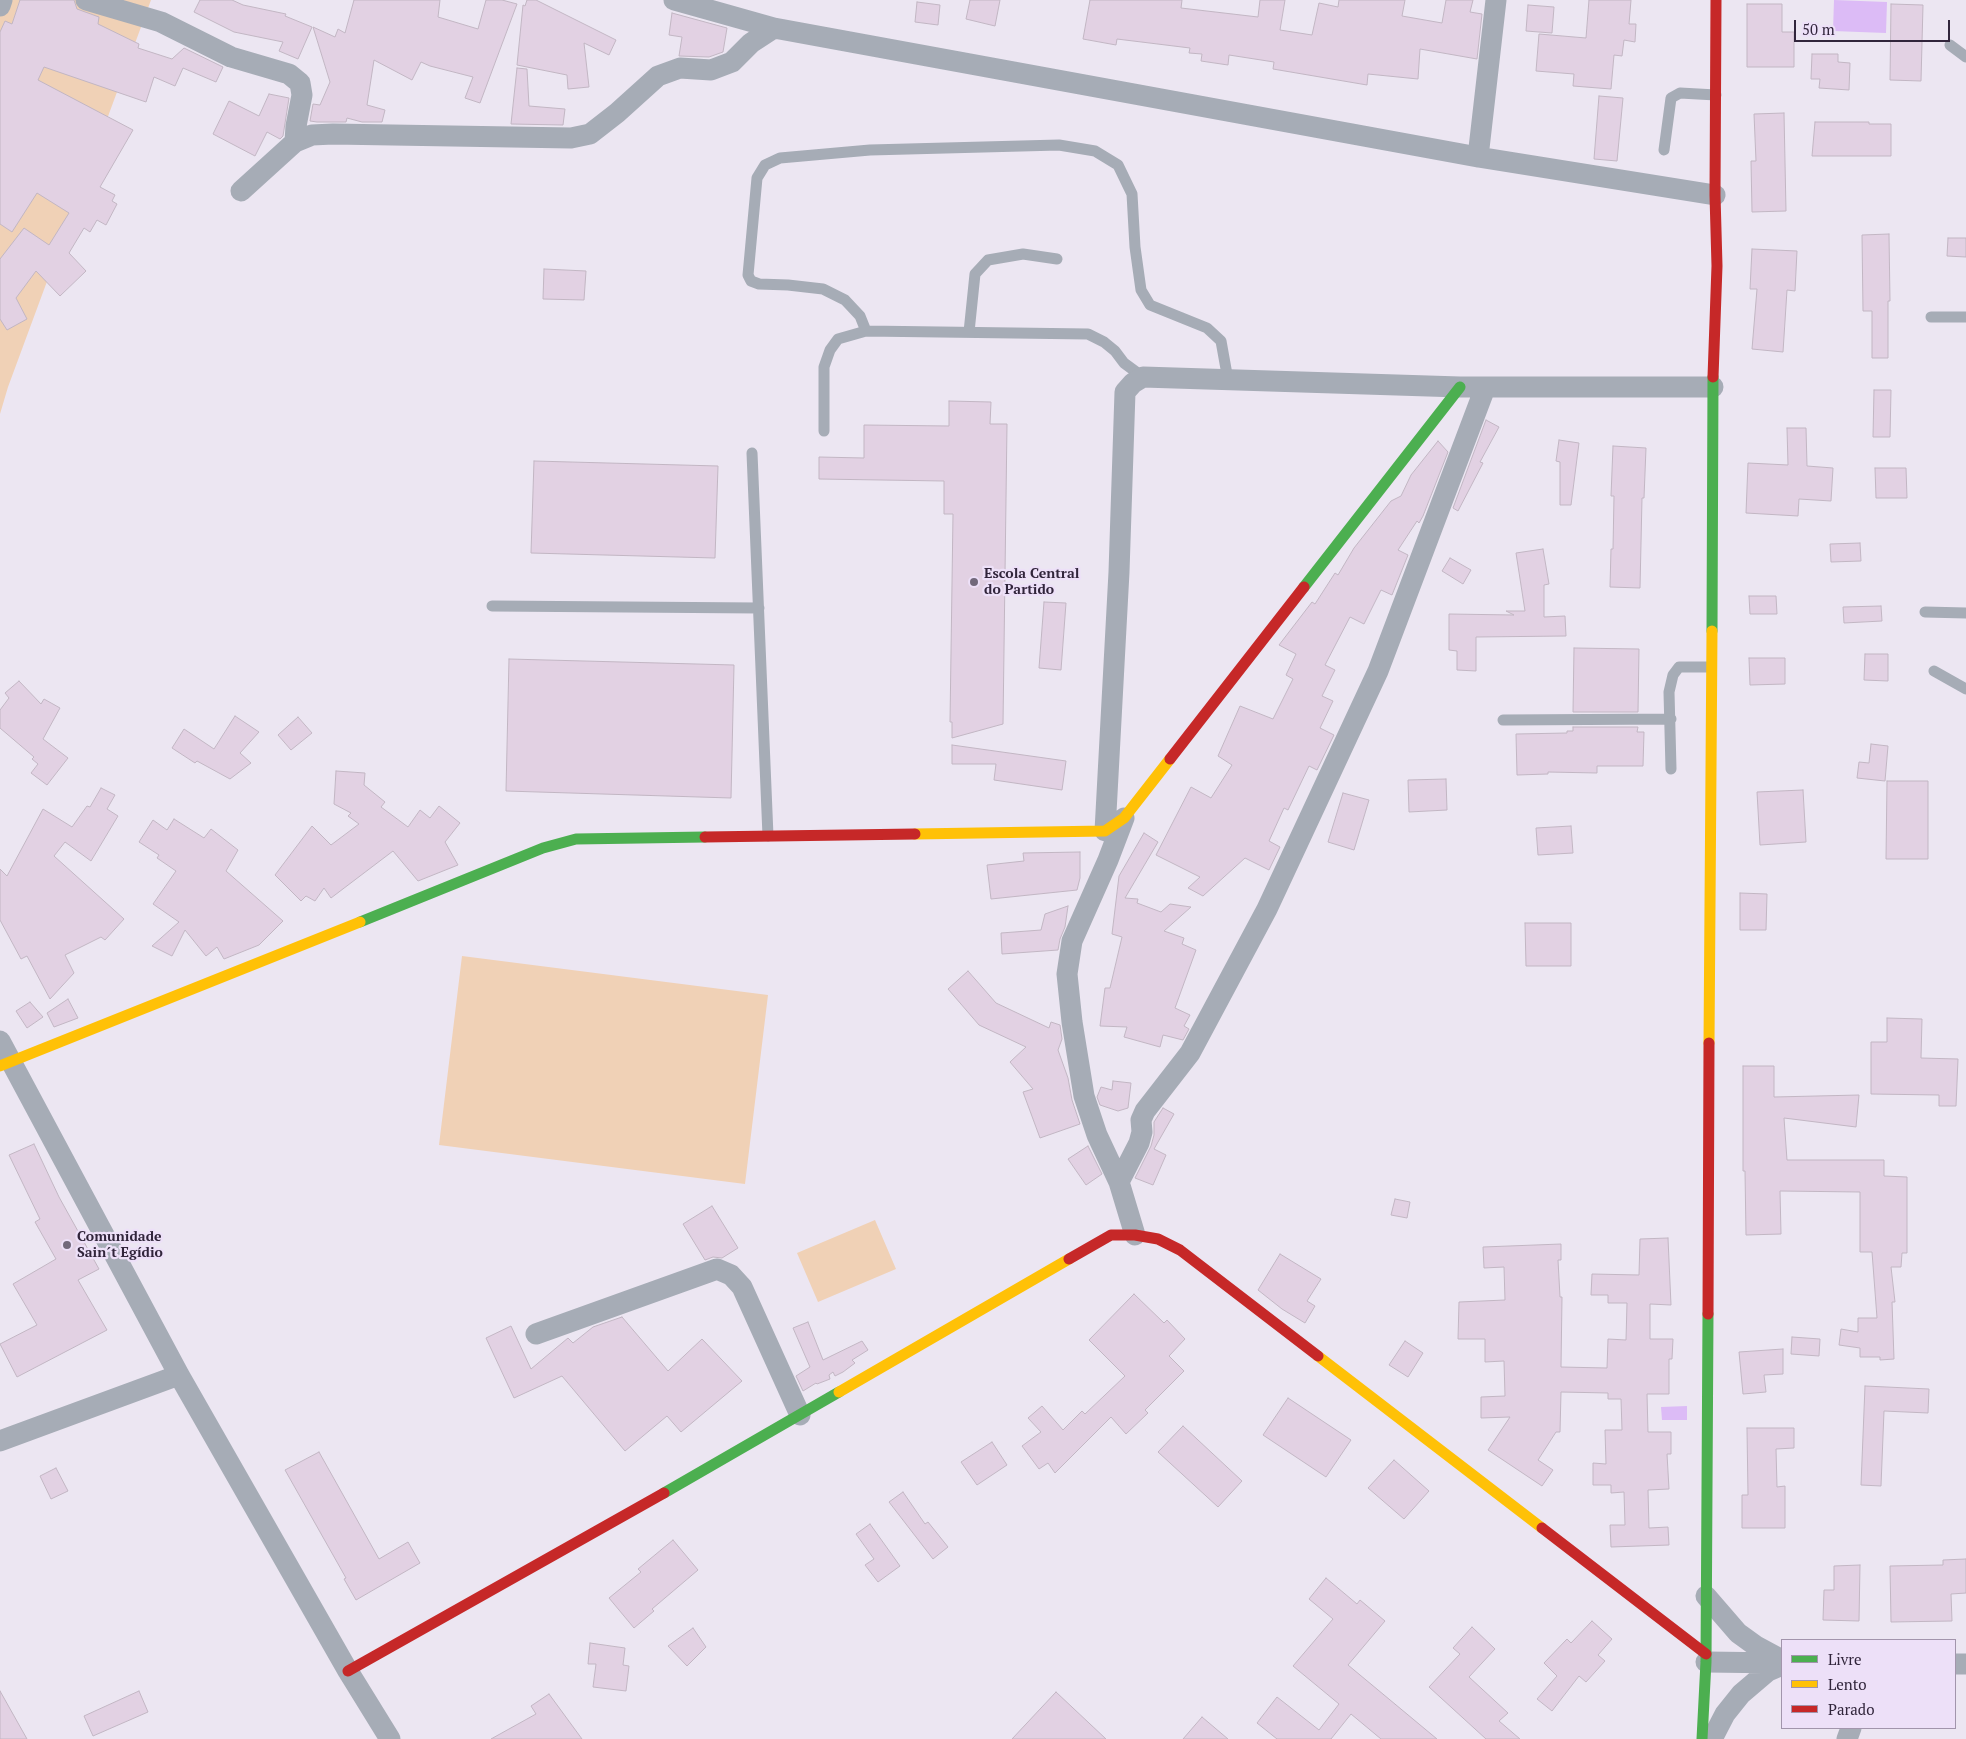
<!DOCTYPE html>
<meta charset="utf-8">
<style>
body{margin:0}
#map{position:relative;width:1966px;height:1739px;overflow:hidden;background:#ece6f2;font-family:"PT Serif",serif}
canvas{display:block}
.legend{position:absolute;left:1781px;top:1639px;width:175px;height:90px;box-sizing:border-box;background:#ede0f8;border:1px solid #a295ac;margin:0;padding:6px 9px;list-style:none;font-size:15px;color:#31253b}
.legend li{display:flex;align-items:center;gap:10px;height:25px}
.legend b{width:25px;border:1px solid #a295ac}
.scale{position:absolute;left:1794px;top:20px;width:156px;height:22px;box-sizing:border-box;border:2px solid #31253b;border-top:0;padding-left:6px;font-size:15px;line-height:18px;white-space:nowrap;color:#31253b;-webkit-text-stroke:4px #ede0f8;paint-order:stroke}
</style>
<div id="map">
<canvas width="1966" height="1739"></canvas>
<ul class="legend">
<li><b style="height:6px;background:#4caf50"></b>Livre</li>
<li><b style="height:6px;background:#ffc107"></b>Lento</li>
<li><b style="height:6px;background:#c62828"></b>Parado</li>
</ul>
<div class="scale">50 m</div>
</div>
<script>
const g = document.querySelector('canvas').getContext('2d');
g.lineJoin = 'round';
function paint(path, color) { g.fillStyle = color; g.fill(path, 'evenodd'); }
const toPath = rows => new Path2D(rows.map(r => 'M' + r).join(''));
function strokePath(path, color, width, dash) { g.strokeStyle = color; g.lineWidth = width; g.lineCap = dash ? 'butt' : 'round'; g.setLineDash(dash || []); g.stroke(path); }
function write(font, color, halo, rows, align = 'center') {
  g.font = font + ' "PT Serif",serif'; g.lineWidth = 4.5; g.setLineDash([]); g.textBaseline = 'middle'; g.strokeStyle = halo; g.fillStyle = color; for (const [text, x, y, turn = 0] of rows) {
    g.save(); g.translate(x, y); g.rotate((+turn || 0) * Math.PI / 180); g.textAlign = isNaN(turn) ? turn : align; if (halo) g.strokeText(text, 0, 0); g.fillText(text, 0, 0); g.restore();
  }
}
paint(toPath([
 [0,0,151,0,8,387,0,414],
 [462,956,768,995,745,1184,439,1145],
 [875,1220,896,1269,818,1302,797,1253]
]), '#f0d1b6');
paint(toPath([
 [1834,0,1887,2,1886,33,1833,31],
 [1687,1406,1687,1420,1662,1420,1661,1407]
]), '#dcbbf6');
const building = toPath([
 [20,0,74,0,77,9,99,17,98,24,139,44,138,48,172,59,184,48,223,67,216,82,183,68,175,86,154,77,146,102,44,67,38,80,133,130,100,187,115,195,112,201,117,204,106,225,97,220,90,232,84,228,69,253,86,271,60,296,36,271,16,298,27,319,7,330,0,319,0,259,24,228,49,245,69,213,37,193,12,232,0,224,0,32,5,21,12,24,20,0],
 [200,0,232,0,243,5,286,14,285,16,312,27,298,59,279,51,283,42,234,32,194,12,200,0],
 [354,0,440,0,438,17,478,29,486,0,502,0,517,4,480,103,465,98,473,77,430,66,421,62,412,80,374,60,367,105,385,110,382,122,362,122,347,118,346,122,317,122,310,121,313,104,320,105,330,82,313,27,335,37,338,29,345,33,354,0],
 [527,0,536,0,616,40,609,55,584,43,589,87,568,89,567,75,517,65,523,5,525,6,527,0],
 [970,0,1000,0,995,26,966,19,970,0],
 [1090,0,1182,0,1181,8,1258,17,1260,0,1285,0,1280,30,1312,35,1319,3,1338,7,1339,0,1405,0,1402,16,1442,23,1446,0,1473,0,1470,12,1482,14,1477,59,1420,49,1418,79,1368,74,1367,85,1273,69,1274,62,1229,55,1228,65,1201,61,1202,54,1189,53,1190,48,1117,39,1116,45,1083,39,1090,0],
 [1589,0,1631,0,1629,24,1636,24,1635,42,1624,40,1622,56,1614,55,1611,89,1573,86,1574,74,1536,71,1539,34,1586,38,1589,0],
 [917,2,940,5,938,25,915,22,917,2],
 [1747,4,1782,4,1782,32,1794,32,1794,67,1747,67,1747,4],
 [1891,4,1923,5,1921,81,1890,80,1891,4],
 [1528,5,1554,7,1552,33,1526,31,1528,5],
 [672,13,727,28,723,52,709,57,679,56,682,37,669,35,672,13],
 [1812,54,1838,54,1838,62,1850,63,1849,90,1819,88,1820,79,1811,79,1812,54],
 [517,68,527,69,529,106,565,109,563,125,511,124,517,68],
 [269,94,289,98,283,136,280,139,267,132,255,156,213,134,229,101,259,116,269,94],
 [1599,96,1623,98,1617,161,1594,159,1599,96],
 [1784,113,1786,211,1752,212,1751,161,1756,161,1754,114,1784,113],
 [1815,122,1869,122,1869,124,1891,124,1891,156,1812,156,1815,122],
 [1889,234,1890,301,1888,301,1888,358,1872,358,1872,311,1863,311,1862,235,1889,234],
 [1948,238,1966,238,1966,257,1947,256,1948,238],
 [1752,249,1797,251,1795,291,1787,290,1783,352,1752,349,1757,289,1750,289,1752,249],
 [544,269,586,271,584,300,543,299,544,269],
 [1874,390,1891,390,1890,437,1873,437,1874,390],
 [949,401,991,402,990,424,1007,424,1003,724,952,738,952,722,950,722,953,514,944,514,944,481,819,479,819,457,864,458,864,425,949,426,949,401],
 [1486,420,1499,427,1480,462,1483,463,1458,511,1453,508,1486,420],
 [1787,428,1806,428,1807,466,1833,468,1831,501,1799,499,1798,516,1746,513,1748,463,1788,465,1787,428],
 [1559,440,1579,443,1571,505,1560,505,1560,462,1556,461,1559,440],
 [1438,441,1448,452,1423,516,1419,523,1417,521,1398,550,1408,555,1392,595,1381,590,1364,624,1350,617,1325,665,1335,670,1322,696,1333,701,1320,728,1334,735,1317,770,1309,766,1288,810,1284,808,1269,841,1280,847,1269,870,1245,858,1203,896,1188,888,1200,877,1156,855,1191,787,1211,798,1232,765,1218,756,1240,706,1273,719,1293,679,1286,675,1296,654,1279,645,1312,602,1315,604,1335,573,1338,575,1354,548,1391,501,1401,496,1411,475,1438,441],
 [1613,446,1646,448,1644,498,1642,498,1640,588,1610,587,1611,549,1613,549,1614,496,1611,496,1613,446],
 [534,461,718,466,715,558,531,553,534,461],
 [1875,468,1906,468,1907,498,1876,498,1875,468],
 [1860,543,1861,561,1831,562,1830,544,1860,543],
 [1543,549,1549,584,1544,585,1544,617,1565,616,1566,636,1476,637,1476,671,1457,670,1457,651,1449,650,1449,614,1514,615,1506,611,1525,611,1516,553,1543,549],
 [1450,558,1471,570,1463,584,1442,571,1450,558],
 [1749,596,1776,596,1777,614,1750,614,1749,596],
 [1044,602,1066,603,1061,670,1039,668,1044,602],
 [1881,606,1882,621,1844,623,1843,607,1881,606],
 [1574,648,1639,649,1638,712,1573,712,1574,648],
 [1865,654,1888,654,1888,681,1864,680,1865,654],
 [1749,658,1785,658,1785,684,1750,685,1749,658],
 [509,659,734,665,731,798,506,791,509,659],
 [19,681,41,704,44,699,60,708,43,739,68,758,47,785,31,773,38,764,32,759,34,757,0,728,0,710,9,698,5,693,19,681],
 [235,716,259,732,240,753,251,763,230,779,197,761,195,763,172,748,184,729,214,749,235,716],
 [298,717,312,733,291,750,278,735,298,717],
 [1573,727,1638,727,1637,732,1644,732,1643,766,1597,766,1597,773,1548,772,1548,774,1517,775,1516,734,1567,733,1567,731,1573,731,1573,727],
 [1871,744,1888,746,1885,781,1857,778,1859,762,1869,763,1871,744],
 [952,745,1066,761,1062,790,994,780,996,764,952,764,952,745],
 [336,771,365,773,364,785,385,802,381,807,408,827,420,810,430,818,439,806,460,823,445,842,458,865,418,881,393,851,331,898,324,888,315,901,306,896,301,901,275,875,312,826,331,845,359,824,348,816,351,813,334,804,336,771],
 [1446,779,1447,810,1409,812,1408,780,1446,779],
 [1887,781,1928,781,1928,859,1886,859,1887,781],
 [101,788,115,795,107,809,118,816,91,861,65,842,54,856,124,919,105,940,101,937,65,955,74,973,50,999,27,956,21,959,0,920,0,869,7,876,43,809,72,827,87,806,90,807,101,788],
 [1803,790,1806,842,1760,845,1757,792,1803,790],
 [1343,793,1369,800,1354,850,1328,842,1343,793],
 [174,819,204,838,211,829,238,850,226,871,283,921,259,945,224,959,217,947,206,956,185,930,172,956,152,946,179,922,153,904,176,871,157,858,159,855,139,842,153,820,167,830,174,819],
 [1571,826,1573,853,1538,855,1536,828,1571,826],
 [1144,833,1158,842,1125,898,1138,899,1137,903,1161,912,1170,904,1191,907,1164,931,1184,938,1182,944,1196,950,1175,1008,1190,1015,1184,1026,1189,1029,1183,1040,1163,1035,1160,1047,1124,1037,1127,1027,1100,1026,1105,988,1110,988,1122,937,1112,934,1119,876,1144,833],
 [1080,852,1080,878,1077,890,991,899,987,865,1024,861,1023,853,1080,852],
 [1740,893,1767,894,1766,930,1740,930,1740,893],
 [1068,906,1065,927,1060,939,1058,950,1002,954,1001,933,1041,930,1045,914,1068,906],
 [1525,923,1571,923,1571,966,1526,966,1525,923],
 [968,971,996,1003,1049,1028,1051,1022,1060,1025,1062,1039,1058,1050,1068,1078,1072,1100,1080,1124,1040,1138,1023,1092,1033,1089,1010,1062,1026,1047,979,1025,948,989,968,971],
 [68,999,78,1018,54,1027,47,1013,68,999],
 [30,1002,43,1017,27,1028,16,1011,30,1002],
 [1887,1018,1922,1019,1921,1058,1958,1059,1956,1106,1939,1106,1939,1095,1871,1094,1871,1042,1887,1042,1887,1018],
 [1743,1066,1774,1066,1774,1097,1859,1095,1856,1127,1784,1118,1787,1160,1884,1160,1884,1176,1907,1177,1907,1253,1902,1253,1901,1267,1891,1267,1895,1302,1892,1302,1894,1359,1880,1360,1880,1357,1860,1357,1860,1348,1839,1345,1841,1329,1858,1332,1858,1318,1877,1318,1872,1252,1860,1252,1860,1192,1780,1191,1781,1234,1746,1235,1745,1171,1743,1171,1743,1066],
 [1113,1081,1131,1083,1128,1108,1118,1111,1100,1105,1097,1097,1101,1087,1112,1090,1113,1081],
 [1163,1108,1174,1114,1154,1149,1166,1155,1153,1185,1135,1178,1151,1146,1154,1135,1154,1122,1163,1108],
 [34,1144,59,1197,99,1269,78,1280,107,1330,17,1377,0,1344,37,1325,13,1284,56,1259,35,1222,40,1219,9,1155,34,1144],
 [1088,1146,1102,1174,1086,1185,1068,1159,1088,1146],
 [1395,1199,1410,1202,1407,1218,1391,1215,1395,1199],
 [712,1206,738,1248,722,1258,713,1257,705,1260,683,1224,712,1206],
 [1668,1238,1671,1305,1650,1304,1650,1339,1673,1339,1672,1359,1669,1359,1669,1394,1647,1394,1648,1432,1671,1432,1671,1454,1667,1454,1669,1489,1648,1490,1649,1528,1668,1527,1669,1545,1611,1547,1610,1525,1625,1525,1624,1492,1611,1493,1611,1485,1593,1485,1593,1463,1606,1464,1605,1430,1622,1430,1621,1399,1608,1399,1608,1393,1561,1392,1560,1432,1556,1432,1538,1460,1553,1470,1542,1486,1488,1450,1510,1417,1481,1418,1481,1397,1505,1396,1504,1361,1485,1362,1485,1339,1458,1339,1459,1302,1505,1300,1504,1267,1484,1268,1483,1247,1561,1244,1561,1260,1558,1260,1560,1297,1562,1297,1561,1367,1607,1368,1608,1339,1626,1340,1627,1303,1608,1303,1608,1295,1591,1295,1592,1274,1639,1275,1640,1239,1668,1238],
 [1280,1254,1321,1279,1307,1301,1315,1306,1305,1323,1282,1309,1258,1290,1280,1254],
 [1134,1294,1164,1323,1167,1320,1185,1339,1169,1356,1184,1371,1145,1410,1148,1413,1126,1434,1111,1417,1055,1473,1048,1463,1039,1469,1022,1446,1041,1432,1028,1418,1042,1406,1063,1430,1082,1411,1085,1414,1125,1376,1089,1340,1134,1294],
 [622,1317,668,1371,702,1339,742,1381,681,1432,667,1416,625,1451,562,1376,514,1398,486,1338,511,1326,531,1369,568,1338,573,1343,593,1327,622,1317],
 [808,1322,823,1360,862,1341,868,1350,852,1360,855,1363,843,1372,835,1376,833,1372,829,1375,830,1379,817,1384,816,1383,803,1391,796,1376,810,1367,793,1328,808,1322],
 [1792,1337,1820,1339,1819,1356,1791,1354,1792,1337],
 [1405,1341,1423,1353,1408,1377,1389,1365,1405,1341],
 [1783,1349,1783,1374,1764,1375,1766,1392,1743,1394,1739,1352,1783,1349],
 [1865,1386,1929,1389,1928,1413,1884,1411,1881,1486,1861,1485,1865,1386],
 [1288,1398,1351,1440,1326,1477,1263,1435,1288,1398],
 [1183,1426,1242,1481,1218,1507,1158,1452,1183,1426],
 [1747,1428,1794,1428,1794,1448,1776,1449,1777,1487,1785,1486,1785,1528,1742,1528,1742,1495,1748,1495,1747,1428],
 [992,1442,1007,1465,977,1485,961,1462,992,1442],
 [319,1452,379,1559,408,1542,420,1563,356,1600,344,1579,346,1578,285,1470,319,1452],
 [1394,1460,1429,1491,1404,1519,1368,1488,1394,1460],
 [56,1468,68,1491,51,1499,40,1476,56,1468],
 [903,1492,925,1524,928,1522,948,1547,933,1559,889,1502,903,1492],
 [870,1524,900,1566,878,1582,865,1565,874,1559,856,1534,870,1524],
 [673,1540,698,1570,652,1609,654,1611,634,1628,609,1598,641,1572,638,1569,673,1540],
 [1966,1559,1966,1593,1951,1594,1952,1621,1891,1622,1890,1566,1943,1565,1943,1560,1966,1559],
 [1860,1565,1859,1621,1823,1620,1824,1590,1834,1590,1834,1566,1860,1565],
 [1326,1578,1357,1604,1360,1600,1385,1621,1348,1665,1437,1739,1381,1739,1351,1714,1331,1739,1277,1739,1257,1723,1277,1697,1319,1730,1339,1704,1293,1666,1333,1619,1309,1599,1326,1578],
 [1592,1621,1612,1639,1598,1655,1605,1661,1586,1682,1579,1676,1552,1711,1537,1699,1557,1676,1544,1663,1567,1639,1571,1643,1592,1621],
 [1472,1627,1495,1649,1469,1677,1508,1713,1499,1721,1520,1739,1486,1739,1429,1687,1460,1654,1453,1648,1472,1627],
 [693,1628,706,1647,687,1666,668,1646,693,1628],
 [590,1643,625,1648,623,1665,629,1666,626,1691,593,1687,596,1664,588,1664,590,1643],
 [0,1691,27,1739,0,1739,0,1691],
 [139,1691,148,1712,93,1736,84,1716,139,1691],
 [1056,1692,1106,1739,1012,1739,1056,1692],
 [549,1694,582,1739,491,1739,536,1714,531,1706,549,1694],
 [1202,1717,1228,1739,1183,1739,1202,1717]
]);
paint(building, '#e2d1e3');
strokePath(building, '#c2b6c3', 1);
strokePath(toPath([
 [1950,45,1966,57],
 [1664,150,1671,98,1680,93,1716,95],
 [1931,317,1966,317],
 [866,331,860,316,845,300,823,289,788,285,759,284,751,281,748,275,757,178,765,165,780,158,870,150,1059,145,1095,151,1118,165,1132,194,1135,247,1141,290,1150,305,1207,328,1221,341,1228,380],
 [969,332,975,274,988,260,1023,254,1057,259],
 [824,431,824,367,830,350,838,339,866,331,1088,334,1104,342,1115,351,1124,363,1143,377],
 [752,453,768,836],
 [492,606,759,608],
 [1925,612,1966,613],
 [1934,671,1966,689],
 [1503,720,1671,719],
 [1671,769,1669,692,1673,675,1679,667,1711,667]
]), '#a6acb6', 11);
strokePath(toPath([
 [86,0,161,22,231,57,289,74,300,83,302,95,296,126,295,142],
 [674,0,774,28,1478,157,1715,195],
 [0,6,2,0],
 [1478,157,1496,0],
 [241,191,295,142,312,135,333,134,571,138,590,134,617,113,658,76,680,68,711,70,732,62,751,43,774,28],
 [1124,818,1108,860,1072,941,1067,974,1072,1022,1084,1096,1097,1135,1119,1182,1135,1235],
 [1105,831,1119,572,1125,392,1133,383,1143,377,1460,387,1713,387],
 [0,1041,179,1375,348,1671,390,1739],
 [1119,1182,1139,1143,1142,1132,1141,1120,1145,1111,1190,1053,1267,909,1378,671,1485,388],
 [536,1334,717,1269,731,1275,742,1287,800,1415],
 [0,1441,179,1375],
 [1706,1596,1738,1633,1756,1646,1782,1660],
 [1706,1662,1782,1663],
 [1955,1664,1966,1664],
 [1712,1739,1725,1714,1741,1694,1768,1671,1782,1665],
 [1847,1739,1851,1728]
]), '#a6acb6', 21);
strokePath(toPath([
 [1304,587,1460,387],
 [1712,631,1713,377],
 [360,922,543,848,576,839,705,837],
 [664,1493,839,1392],
 [1702,1739,1706,1662,1708,1314]
]), '#4caf50', 11);
strokePath(toPath([
 [915,834,1105,831,1124,818,1170,759],
 [1709,1043,1712,631],
 [0,1066,360,922],
 [1318,1356,1542,1528],
 [839,1392,1069,1259]
]), '#ffc107', 11);
strokePath(toPath([
 [1713,377,1717,266,1715,195,1716,0],
 [1170,759,1304,587],
 [705,837,915,834],
 [1069,1259,1111,1235,1135,1235,1158,1239,1180,1250,1318,1356],
 [1708,1314,1709,1043],
 [1542,1528,1706,1654],
 [348,1671,664,1493]
]), '#c62828', 11);
for (const [x, y, r, color] of [
 [974,582,5,"#72697b"],
 [67,1245,5,"#72697b"]
]) { const dot = new Path2D(); dot.arc(x, y, r, 0, 2 * Math.PI); g.fillStyle = color; g.fill(dot); strokePath(dot, '#ede0f8', 2); }
write('bold 14px', '#31253b', '#ede0f8', [
 ["Escola Central",984,574],
 ["do Partido",984,590],
 ["Comunidade",77,1237],
 ["Sain´t Egídio",77,1253]
], 'left');
</script>
